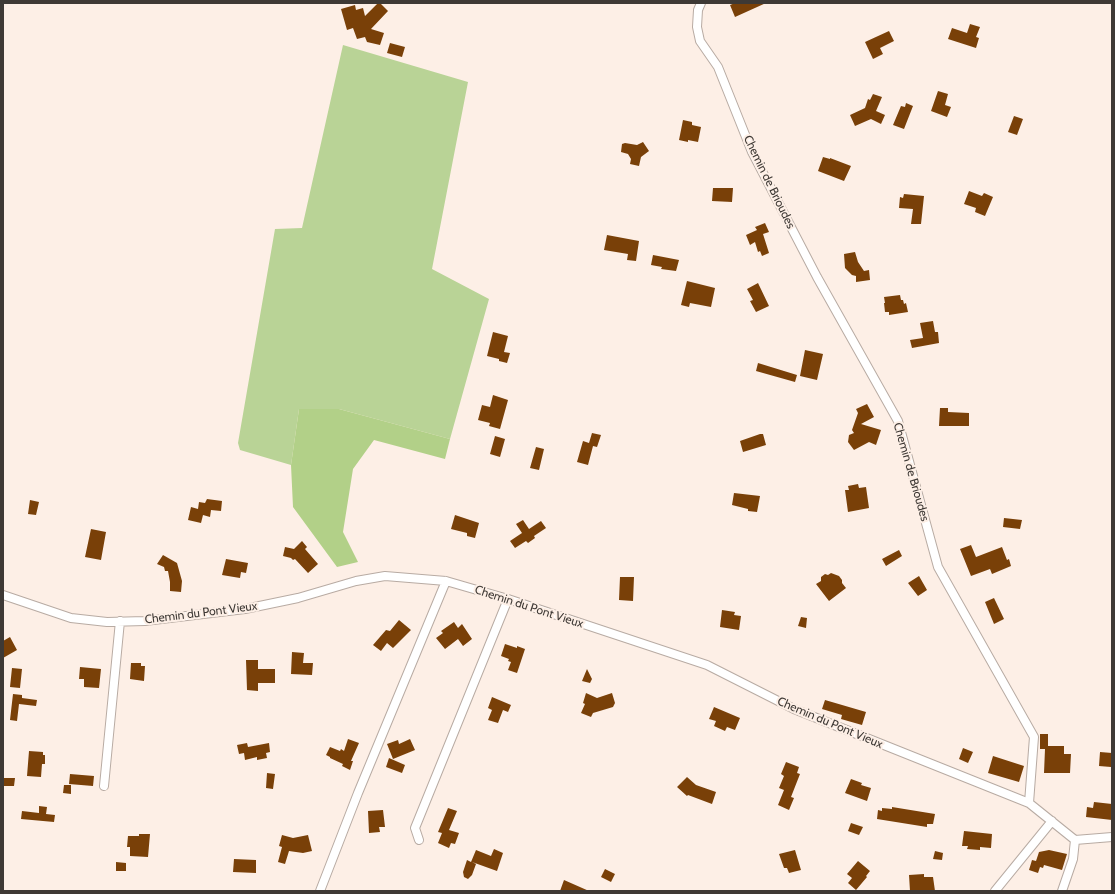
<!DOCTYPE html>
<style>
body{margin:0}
#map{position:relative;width:1115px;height:894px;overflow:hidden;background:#fdefe6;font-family:Cabin,sans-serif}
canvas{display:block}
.frame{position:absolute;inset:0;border:4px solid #3e3935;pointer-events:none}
</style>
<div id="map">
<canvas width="1115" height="894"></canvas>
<div class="frame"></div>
</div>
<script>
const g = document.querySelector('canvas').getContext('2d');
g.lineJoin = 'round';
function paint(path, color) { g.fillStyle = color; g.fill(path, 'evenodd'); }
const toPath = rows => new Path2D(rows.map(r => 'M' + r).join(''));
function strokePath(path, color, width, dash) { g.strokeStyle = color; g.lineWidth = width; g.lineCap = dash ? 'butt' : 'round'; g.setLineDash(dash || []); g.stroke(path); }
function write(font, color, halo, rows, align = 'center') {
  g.font = font + ' Cabin,sans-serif'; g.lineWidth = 4; g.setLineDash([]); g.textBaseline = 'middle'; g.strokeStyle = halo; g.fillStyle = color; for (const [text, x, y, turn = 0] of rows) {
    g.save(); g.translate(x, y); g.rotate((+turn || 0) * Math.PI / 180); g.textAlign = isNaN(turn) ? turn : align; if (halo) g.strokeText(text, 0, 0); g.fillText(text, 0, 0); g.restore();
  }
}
paint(toPath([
 [343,45,468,82,432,269,489,299,450,439,339,409,299,409,291,465,240,450,238,443,275,229,302,228]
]), '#b9d396');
paint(toPath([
 [299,409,339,409,450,439,445,459,374,440,353,469,343,532,358,562,337,567,293,507,291,465]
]), '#b2d088');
paint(toPath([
 [378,3,380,3,388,11,371,29,384,33,380,45,367,42,365,37,357,39,353,28,347,30,341,9,355,5,356,10,363,8,365,16],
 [735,3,766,3,735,17,730,5],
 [970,24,980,27,976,37,979,38,976,48,948,39,952,28,967,33],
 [889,31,894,41,880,48,883,54,873,59,865,42],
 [390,43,405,47,402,57,387,53],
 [938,91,948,94,945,105,951,107,947,117,931,111],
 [873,94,882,97,876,111,885,115,881,124,871,119,855,126,850,115,865,108,868,99,870,100],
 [906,103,913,106,904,129,893,125,901,106,905,107],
 [1014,116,1023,119,1017,135,1008,132],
 [683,120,692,122,692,125,701,127,698,142,688,140,688,142,679,140],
 [643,142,649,151,641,157,639,166,630,164,631,159,628,154,621,152,622,144,625,143,637,145],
 [823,157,830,159,830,158,851,166,844,181,818,171],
 [713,188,733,188,732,202,712,201],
 [969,191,982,196,984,193,993,197,985,216,975,212,976,208,964,204],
 [904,194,924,196,921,224,911,224,913,209,899,208,900,197,903,198],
 [765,223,769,232,763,234,769,253,762,256,760,251,758,252,755,242,750,245,746,235,757,230,755,227],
 [607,235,639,241,636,261,627,260,628,254,604,250],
 [855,252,858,262,864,271,869,270,870,280,856,282,856,276,852,275,845,268,844,254],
 [653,255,679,260,676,271,661,269,662,267,651,265],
 [687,281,715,288,711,307,690,303,689,307,681,305],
 [758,283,769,306,756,312,750,301,753,300,747,289],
 [900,295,901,300,903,300,904,304,906,303,908,312,889,315,889,312,885,312,884,303,885,303,884,297],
 [933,321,935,332,938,332,939,343,912,348,910,340,923,338,920,323],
 [493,332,508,336,504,352,510,353,507,363,499,361,499,359,487,356],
 [805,350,823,354,817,380,800,376],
 [758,363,797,375,795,382,756,371],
 [493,395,508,400,500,429,489,426,490,423,478,420,482,405,490,407],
 [867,404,874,417,861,424,881,430,876,445,869,442,854,450,848,442,849,435,854,433,852,430,858,413,856,409],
 [940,408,948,408,948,412,969,413,969,426,939,426],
 [592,433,601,435,597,447,593,446,588,465,577,462,583,441,589,443],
 [760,434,763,434,766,445,743,452,740,441],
 [495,436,505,439,500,457,490,454],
 [536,447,544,449,539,470,530,468],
 [858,484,859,488,866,487,869,508,848,512,845,490,849,490,848,486],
 [734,493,760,496,757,512,748,511,748,509,732,505],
 [207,499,222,501,221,511,211,510,210,517,203,515,201,523,188,520,191,507,198,509,199,502,205,503],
 [30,500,39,502,36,515,28,514],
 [455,515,479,523,475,538,467,536,467,533,451,529],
 [1004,518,1022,520,1020,529,1003,527],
 [523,520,529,529,541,521,546,528,534,536,535,538,528,543,526,541,515,548,510,541,522,533,516,524],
 [91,529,106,532,101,560,85,557],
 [302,541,307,547,305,549,318,564,308,573,295,559,293,560,291,558,283,556,285,547,294,549],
 [971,545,976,557,1002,547,1007,560,1009,559,1011,566,992,574,990,569,971,576,960,549],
 [899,550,902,556,886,566,882,559],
 [163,555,177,563,182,581,181,592,170,591,170,582,168,571,165,571,164,567,157,564],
 [226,559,248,563,246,573,241,572,240,578,222,575],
 [831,573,839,576,842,580,842,583,846,588,829,601,816,584,821,581,821,577,825,574,828,575],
 [919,576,927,590,918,596,908,583],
 [620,577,634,577,633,601,619,600],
 [994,598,1004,619,994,624,985,602],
 [722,610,735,612,734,615,741,616,739,630,720,627],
 [801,617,807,618,806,628,798,626],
 [399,620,411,630,393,648,387,643,381,651,373,645,386,630,390,631],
 [454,622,458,628,462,624,472,639,463,646,458,639,445,649,436,638,443,633,441,631],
 [10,637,17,650,3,658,3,641],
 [505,644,517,648,517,646,525,649,517,673,508,670,511,662,508,661,509,659,501,656],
 [292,652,304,653,303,663,313,663,312,675,291,674],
 [246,660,258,660,258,669,275,669,275,683,258,683,258,691,247,690],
 [131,663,141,663,141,666,145,666,144,681,130,679],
 [80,667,101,669,99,688,84,687,84,679,79,679],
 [12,668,22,669,20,688,10,687],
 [587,669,592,679,590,683,582,681],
 [586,693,597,698,612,693,615,703,613,707,593,713,591,717,581,713,585,704,583,703],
 [13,694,22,695,22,698,37,700,36,706,19,704,17,721,10,720],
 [492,697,511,705,508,712,503,710,498,723,488,720,492,710,488,708],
 [825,700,866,712,862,725,841,719,842,715,822,709],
 [714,707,740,718,735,730,727,727,725,731,714,726,716,721,709,719],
 [1040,734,1048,734,1048,746,1064,746,1064,754,1071,754,1070,773,1044,773,1045,749,1040,749],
 [348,739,359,743,351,761,353,761,350,770,342,766,343,764,330,758,330,757,326,755,330,747,340,751,341,749,344,751],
 [410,739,415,750,393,759,387,744,398,740,399,744],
 [247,743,248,747,269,743,270,752,266,753,267,758,257,760,257,757,245,760,244,753,239,754,237,745],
 [963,748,973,752,968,763,959,759],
 [29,751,43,752,43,755,45,755,45,764,42,764,41,777,27,776],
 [1100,752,1112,753,1111,767,1099,766],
 [993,756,1024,766,1019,782,988,773],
 [389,758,405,765,402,773,386,767],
 [786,762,799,767,797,773,800,774,791,797,794,798,789,810,778,805,784,790,779,788,784,776,781,774],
 [267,773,275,774,273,789,266,788],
 [70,774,94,776,93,786,69,784],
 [687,777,696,785,716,792,712,804,688,795,687,796,677,787],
 [3,778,15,778,14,786,3,786],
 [851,779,862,783,861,785,871,788,867,801,845,793],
 [64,785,71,785,71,794,63,793],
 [1094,802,1112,804,1112,820,1086,817,1087,807,1093,808],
 [39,806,47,807,46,814,55,815,54,822,21,819,22,811,39,813],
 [892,807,935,814,933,824,927,824,927,827,877,819,878,810,882,811,882,808,892,809],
 [448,808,457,811,449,830,459,833,455,844,451,843,449,848,438,843,442,833,438,832],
 [383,810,385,827,379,827,380,832,369,833,368,811],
 [851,823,863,827,859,835,848,831],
 [964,831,992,834,991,848,980,847,980,850,967,849,968,846,962,846],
 [139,834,150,834,148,857,130,856,130,847,127,847,128,836,139,836],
 [282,835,293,838,308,835,312,851,303,853,289,851,285,864,278,862,282,847,279,846],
 [494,849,503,853,497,871,472,862,476,864,472,875,468,879,464,877,463,872,467,860,471,862,476,850,491,856],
 [795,850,801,870,789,873,787,868,784,868,779,854],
 [1049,850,1067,854,1062,870,1044,865,1043,868,1040,867,1038,873,1029,870,1032,860,1036,861,1039,852],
 [935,851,943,853,942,860,933,859],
 [234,859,256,860,256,873,233,872],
 [858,861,870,871,866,876,867,877,856,890,848,883,852,878,847,874],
 [116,862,126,863,126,871,116,871],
 [605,869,615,874,611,882,601,877],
 [924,874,924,877,933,877,935,891,910,891,909,875],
 [564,880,589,891,560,891]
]), '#794008');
const street = toPath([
 [701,3,698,10,697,27,700,41,718,67,752,152,817,277,898,421,938,567,1034,737,1029,803,1075,840,1073,859,1062,891],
 [3,595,71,618,107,622,145,621,245,609,298,598,356,581,385,576,446,581,508,599,707,665,794,709,1029,803],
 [104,786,120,621],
 [419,840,415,828,508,599],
 [1075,840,1112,837],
 [320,891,358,793,446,581],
 [995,891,1052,821]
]);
strokePath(street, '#b8aba3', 10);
strokePath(street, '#fff', 8);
write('12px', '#3e3935', '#fdefe6', [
 ["Chemin de Brioudes",769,182,64],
 ["Chemin de Brioudes",911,472,74],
 ["Chemin du Pont Vieux",529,607,18],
 ["Chemin du Pont Vieux",201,613,-7],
 ["Chemin du Pont Vieux",830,723,23]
]);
</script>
